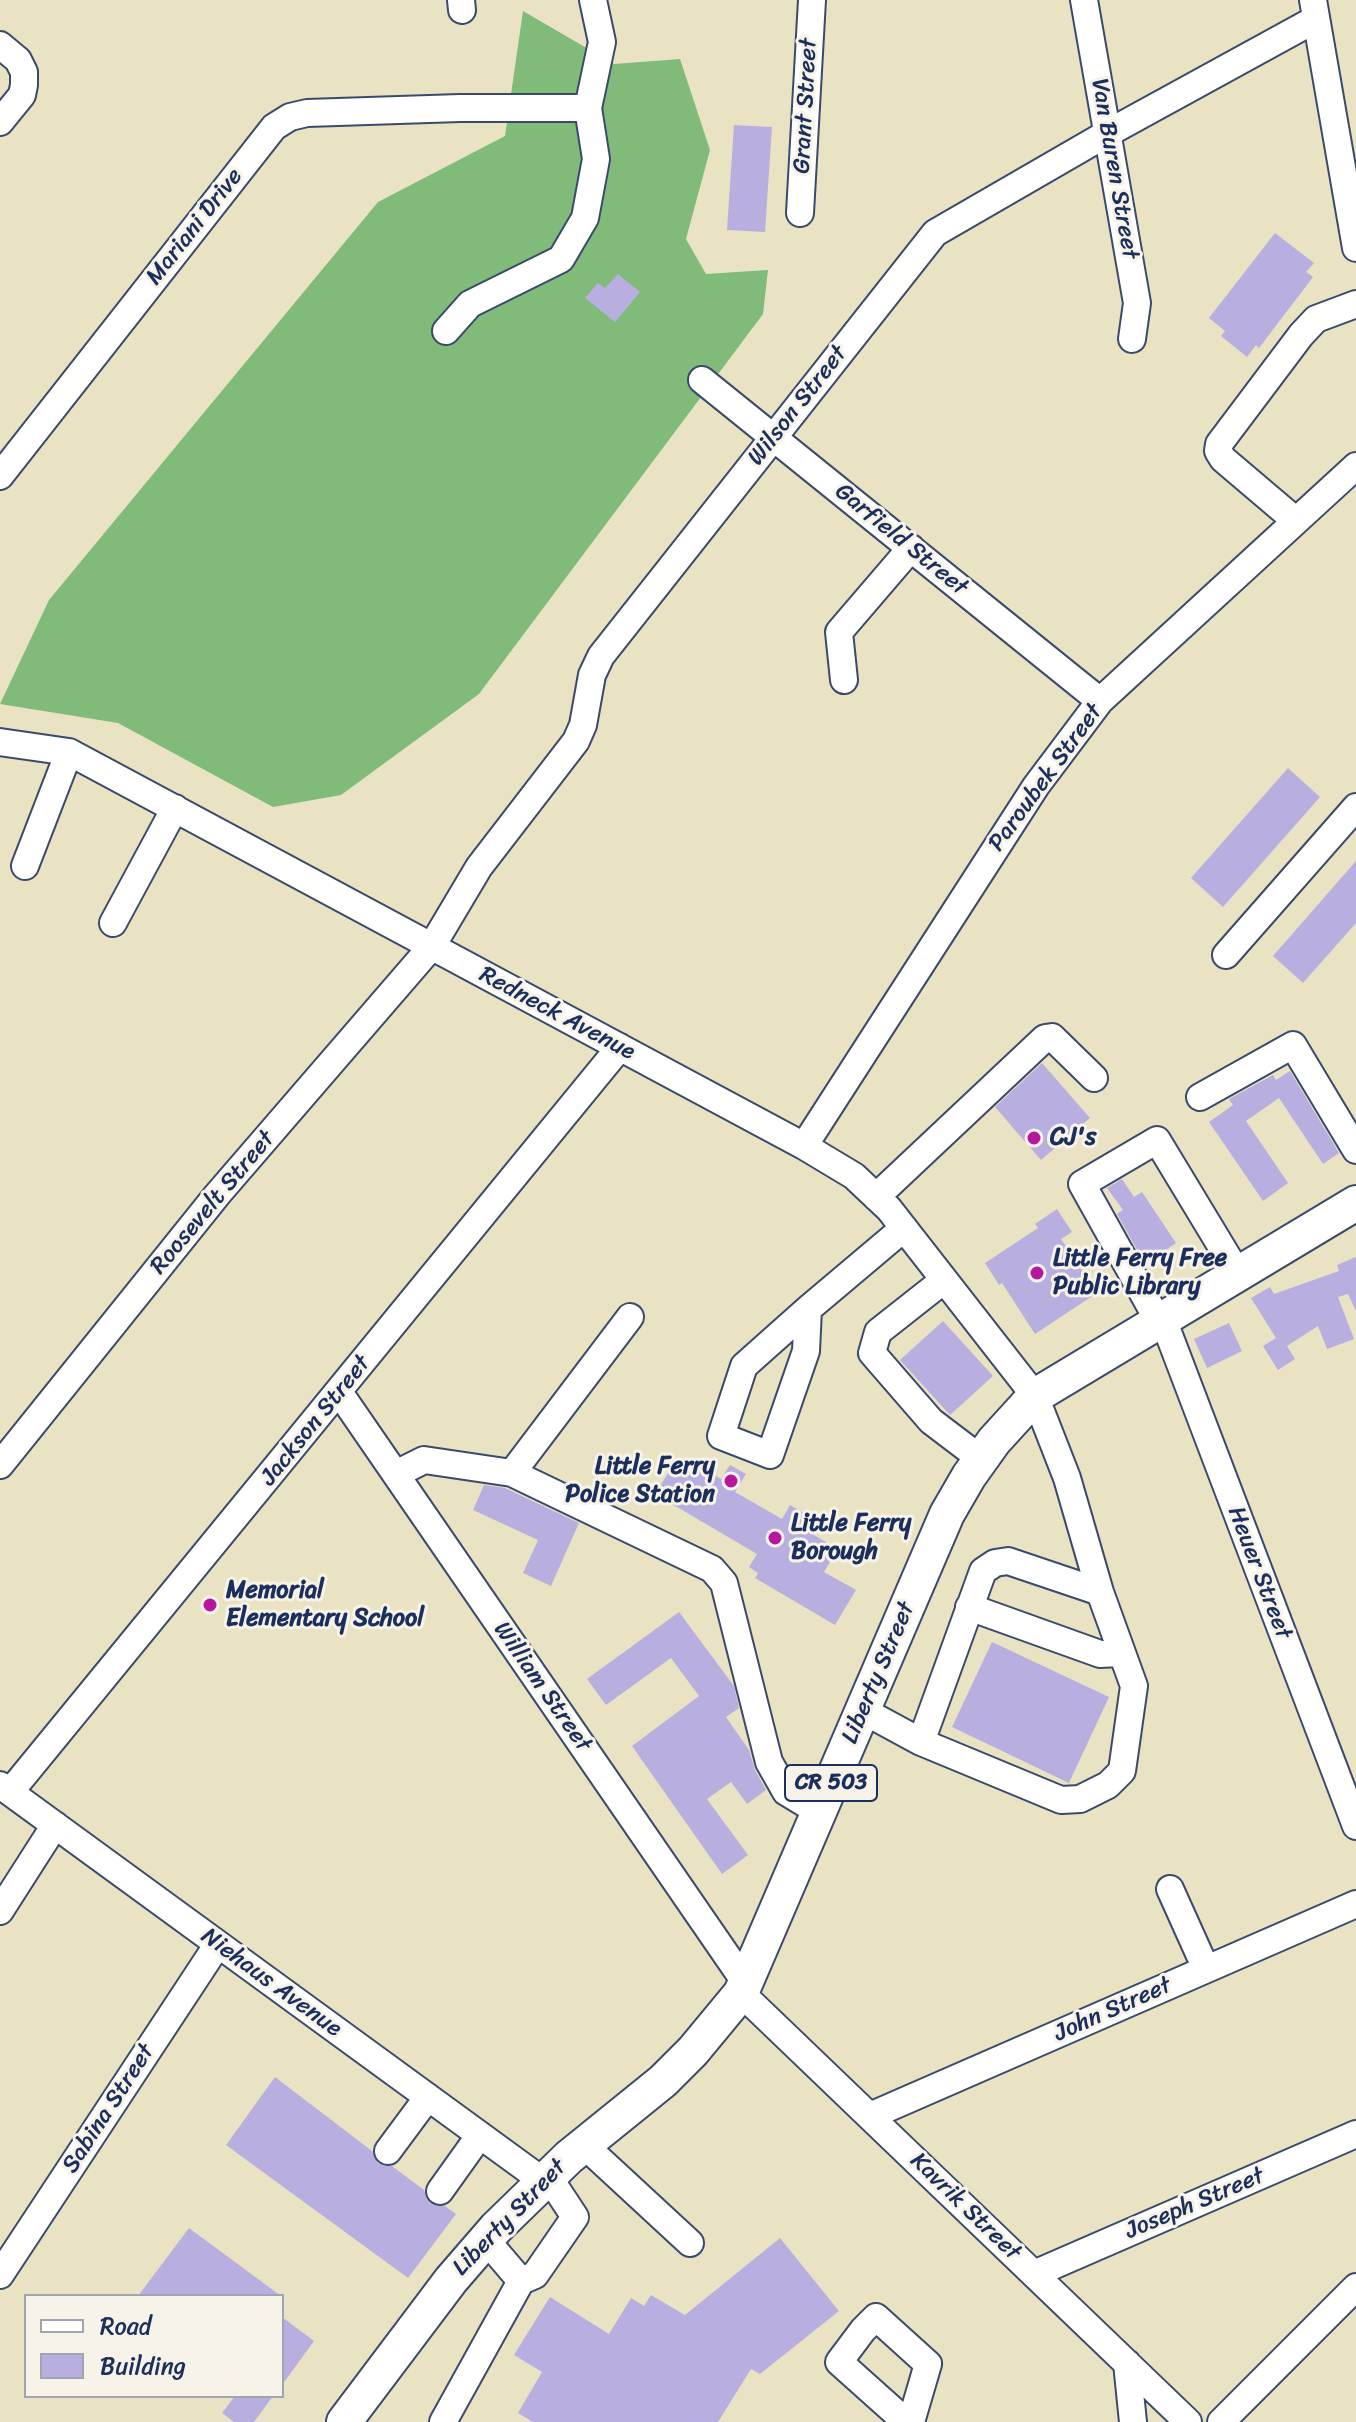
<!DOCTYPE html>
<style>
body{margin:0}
#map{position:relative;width:1356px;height:2422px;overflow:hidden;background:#e9e3c3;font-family:Sriracha,sans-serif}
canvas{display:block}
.legend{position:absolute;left:24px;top:2294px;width:260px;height:104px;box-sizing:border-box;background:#f7f3e8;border:2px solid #9fa5b1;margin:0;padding:10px 14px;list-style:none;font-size:24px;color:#1b2f5e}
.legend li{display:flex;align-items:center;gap:16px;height:40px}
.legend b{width:40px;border:2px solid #9fa5b1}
</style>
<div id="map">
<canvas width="1356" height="2422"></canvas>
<ul class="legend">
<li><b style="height:10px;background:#fff"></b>Road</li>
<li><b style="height:22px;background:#b8afe0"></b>Building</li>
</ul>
</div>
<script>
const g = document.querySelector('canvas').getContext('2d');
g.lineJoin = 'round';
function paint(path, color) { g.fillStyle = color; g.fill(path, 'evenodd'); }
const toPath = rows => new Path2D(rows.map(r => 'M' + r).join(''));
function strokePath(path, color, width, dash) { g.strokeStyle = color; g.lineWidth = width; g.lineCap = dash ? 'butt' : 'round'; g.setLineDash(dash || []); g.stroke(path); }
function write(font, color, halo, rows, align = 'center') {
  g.font = font + ' Sriracha,sans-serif'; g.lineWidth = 6; g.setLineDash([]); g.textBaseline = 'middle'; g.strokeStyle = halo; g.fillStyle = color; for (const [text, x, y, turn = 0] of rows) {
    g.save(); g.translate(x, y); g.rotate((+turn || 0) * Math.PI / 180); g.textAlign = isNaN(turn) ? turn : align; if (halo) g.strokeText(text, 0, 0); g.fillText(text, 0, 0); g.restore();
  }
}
paint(toPath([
 [523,11,614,64,680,59,710,150,686,239,706,274,768,270,763,314,479,694,341,795,273,807,118,723,0,704,49,600,378,202,505,136]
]), '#80bb7a');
paint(toPath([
 [734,125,772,127,765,232,727,230],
 [1275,233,1314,263,1306,272,1313,277,1259,348,1256,345,1247,357,1221,336,1225,331,1209,318],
 [618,274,640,292,615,322,585,298,598,283,605,288],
 [1288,768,1320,797,1223,907,1191,878],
 [1356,861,1356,923,1303,983,1273,956],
 [1042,1063,1090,1118,1041,1160,995,1107],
 [1290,1071,1339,1153,1323,1164,1279,1098,1246,1121,1288,1183,1263,1201,1209,1122,1233,1105,1229,1099,1273,1075,1276,1080],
 [1122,1179,1134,1197,1142,1192,1176,1243,1145,1264,1117,1214,1123,1210,1107,1188],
 [1057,1209,1072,1232,1061,1239,1097,1293,1035,1334,1002,1283,999,1285,985,1263,1038,1228,1035,1224],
 [1356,1257,1356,1311,1348,1294,1338,1297,1354,1339,1327,1349,1318,1326,1287,1346,1295,1359,1278,1370,1263,1346,1276,1338,1251,1298,1270,1287,1274,1294,1339,1271,1337,1265],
 [943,1321,993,1376,950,1415,900,1360],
 [1229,1323,1242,1351,1207,1368,1194,1339],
 [687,1459,721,1479,730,1465,746,1474,735,1492,782,1519,790,1505,809,1516,802,1528,838,1549,824,1572,856,1590,835,1625,755,1578,758,1573,749,1567,757,1554,655,1494,675,1462,683,1466],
 [484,1485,505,1488,579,1523,551,1586,523,1573,538,1540,473,1510],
 [679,1612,734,1686,739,1708,726,1717,749,1750,755,1770,766,1790,747,1804,731,1782,707,1799,748,1855,722,1874,632,1746,699,1696,671,1658,606,1705,587,1679],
 [992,1642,1109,1697,1069,1783,952,1727],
 [275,2077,372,2151,378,2163,392,2166,424,2190,430,2203,445,2206,456,2214,408,2278,226,2145],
 [189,2228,281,2296,138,2296],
 [780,2238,839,2311,760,2374,751,2369,718,2422,533,2422,518,2413,542,2372,514,2355,550,2297,609,2334,631,2298,644,2306,651,2295,685,2315],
 [282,2317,314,2341,282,2385],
 [235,2396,273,2396,254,2422,234,2422,222,2413]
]), '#b8afe0');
const minor = toPath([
 [461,0,462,10],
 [1084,0,1137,303,1132,339],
 [1313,0,1356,248],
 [0,45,18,60,24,72,24,85,22,95,0,122],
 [588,108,602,42,593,0],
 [800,213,812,0],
 [702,380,1100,701],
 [0,476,274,127,290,117,307,113,460,108,588,108,596,159,585,218,561,259,470,304,446,331],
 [1296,521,1223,459,1218,451,1219,444,1301,335,1316,319,1356,304],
 [844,680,839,632,911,548],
 [0,742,69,752,804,1146,854,1176,889,1209,1035,1396,1067,1478,1100,1592,1134,1686,1122,1771,1108,1785,1080,1799,1061,1800,921,1742,862,1710],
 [25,866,69,752],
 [113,923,175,808],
 [1226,955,1356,807],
 [1200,1097,1293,1045,1356,1150],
 [804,1146,1036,786,1100,701,1356,466],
 [876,1197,1045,1038,1052,1037,1094,1078],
 [944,1280,878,1332,872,1353,931,1421,981,1459],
 [808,1309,806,1351,770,1455,721,1436,744,1366,808,1309,904,1228],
 [1163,1319,1356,1826],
 [1159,1322,1082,1184,1157,1140,1238,1274],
 [339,1392,745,1982],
 [0,1465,217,1195,432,946,479,867,576,741,583,725,592,675,601,656,935,233,1108,133,1316,19],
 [512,1473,712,1569,724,1583,769,1762,786,1792,819,1812],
 [396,1474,424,1460,512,1473,630,1317],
 [969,1607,1100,1654,1121,1653],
 [921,1742,983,1571,995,1563,1008,1561,1100,1592],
 [0,1785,543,2181],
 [10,1792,620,1047],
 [1170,1889,1206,1969],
 [0,1911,55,1825],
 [741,1993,1188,2422],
 [870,2116,1356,1904],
 [584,2145,690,2243],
 [388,2151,428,2097],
 [440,2191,480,2135],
 [486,2240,521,2281],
 [1034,2274,1356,2134],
 [0,2275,218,1944],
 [1127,2363,1133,2422],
 [443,2422,521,2281,535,2275,575,2217,548,2176],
 [906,2422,839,2362,863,2330,876,2317,928,2364,911,2422],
 [1221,2422,1356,2287]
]);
const major = toPath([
 [344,2422,451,2280,496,2228,569,2157,663,2081,693,2051,741,1993,947,1514,969,1476,994,1441,1035,1396,1356,1203]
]);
strokePath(minor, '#3a4a6d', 30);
strokePath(major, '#3a4a6d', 38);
strokePath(minor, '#fff', 26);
strokePath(major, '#fff', 34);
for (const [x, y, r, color] of [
 [1034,1138,8,"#b5179e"],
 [1037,1273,8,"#b5179e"],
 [731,1481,8,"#b5179e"],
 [775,1538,8,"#b5179e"],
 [210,1605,8,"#b5179e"]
]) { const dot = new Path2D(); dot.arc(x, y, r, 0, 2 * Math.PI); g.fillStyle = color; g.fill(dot); strokePath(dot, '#f7f3e8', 3); }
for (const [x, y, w] of [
 [831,1783,92]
]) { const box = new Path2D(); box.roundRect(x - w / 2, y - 18, w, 36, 6); g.fillStyle = '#f7f3e8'; g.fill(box); strokePath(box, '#1b2f5e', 2); }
write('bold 22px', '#1b2f5e', null, [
 ["CR 503",831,1783]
]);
write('24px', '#1b2f5e', '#f7f3e8', [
 ["Grant Street",806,106,-87],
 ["Van Buren Street",1114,169,80],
 ["Mariani Drive",195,227,-52],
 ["Wilson Street",798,406,-52],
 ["Garfield Street",901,540,39],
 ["Paroubek Street",1046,778,-54],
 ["Redneck Avenue",557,1014,28],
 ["Roosevelt Street",213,1203,-50],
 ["Jackson Street",316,1421,-51],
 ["Heuer Street",1259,1573,69],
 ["Liberty Street",879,1673,-67],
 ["William Street",542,1687,55],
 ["Niehaus Avenue",271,1983,36],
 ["John Street",1113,2010,-24],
 ["Sabina Street",109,2109,-57],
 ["Joseph Street",1195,2204,-23],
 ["Kavrik Street",965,2207,44],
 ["Liberty Street",510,2218,-46]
]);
write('bold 24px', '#1b2f5e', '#f7f3e8', [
 ["CJ's",1050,1138],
 ["Little Ferry Free",1053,1259],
 ["Public Library",1053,1287],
 ["Little Ferry",715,1467,"right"],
 ["Police Station",715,1495,"right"],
 ["Little Ferry",791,1524],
 ["Borough",791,1552],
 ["Memorial",226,1591],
 ["Elementary School",226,1619]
], 'left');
</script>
